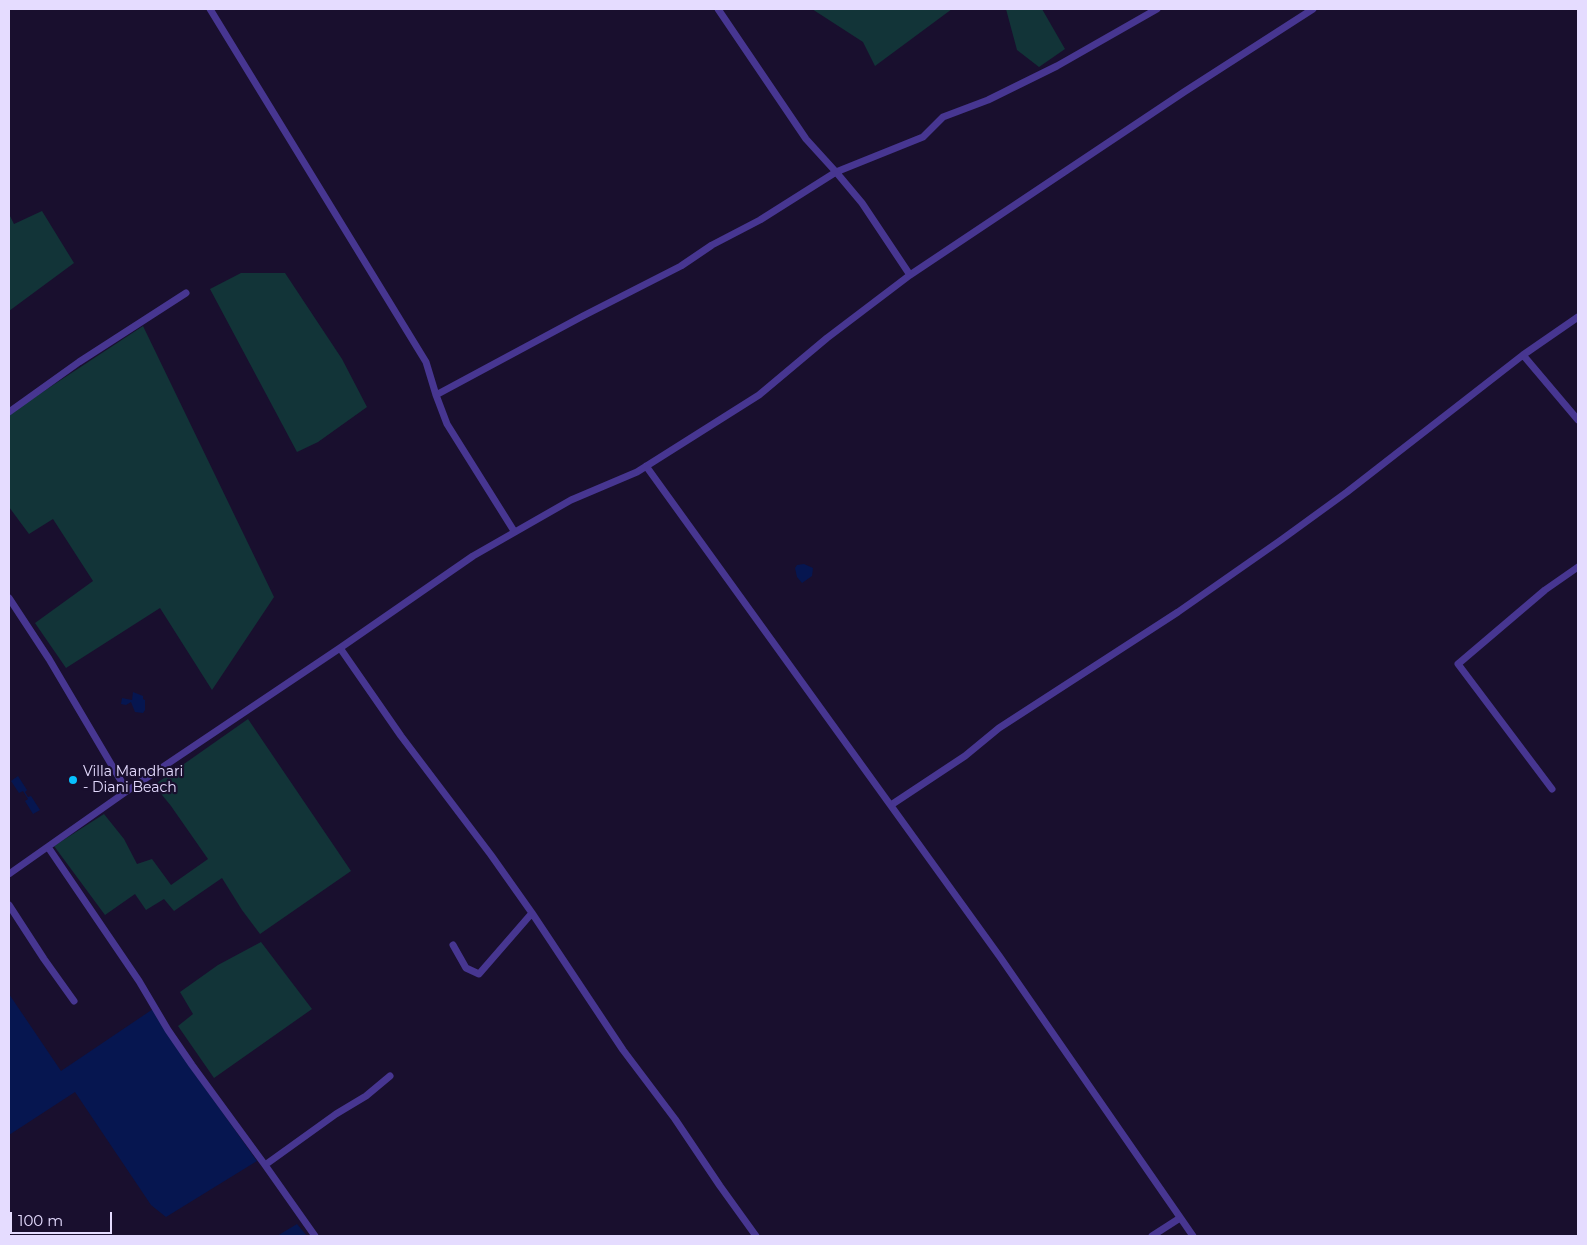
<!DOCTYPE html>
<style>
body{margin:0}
#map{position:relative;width:1587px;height:1245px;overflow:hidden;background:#190f2e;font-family:Montserrat,sans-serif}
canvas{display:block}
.frame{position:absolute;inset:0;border:10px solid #e5dcff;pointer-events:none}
.scale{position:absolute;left:10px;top:1212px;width:102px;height:22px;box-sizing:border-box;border:2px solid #e5dcff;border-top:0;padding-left:6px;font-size:15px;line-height:18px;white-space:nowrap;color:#e5dcff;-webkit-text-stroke:4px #190f2e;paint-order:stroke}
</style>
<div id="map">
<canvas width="1587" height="1245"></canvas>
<div class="frame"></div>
<div class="scale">100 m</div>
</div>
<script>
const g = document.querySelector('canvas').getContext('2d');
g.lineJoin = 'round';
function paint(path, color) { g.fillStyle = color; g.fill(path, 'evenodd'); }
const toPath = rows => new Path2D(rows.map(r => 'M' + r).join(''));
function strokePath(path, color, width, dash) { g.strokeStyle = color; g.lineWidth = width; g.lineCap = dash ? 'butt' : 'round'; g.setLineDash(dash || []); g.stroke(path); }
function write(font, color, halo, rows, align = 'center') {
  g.font = font + ' Montserrat,sans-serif'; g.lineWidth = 4.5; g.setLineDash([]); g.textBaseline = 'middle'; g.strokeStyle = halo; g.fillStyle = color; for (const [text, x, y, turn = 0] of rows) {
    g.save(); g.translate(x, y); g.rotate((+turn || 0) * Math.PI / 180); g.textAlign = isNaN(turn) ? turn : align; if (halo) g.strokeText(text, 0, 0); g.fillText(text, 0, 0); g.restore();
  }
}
paint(toPath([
 [812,9,952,9,875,66,863,42],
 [1006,9,1042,9,1065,49,1039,67,1017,50],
 [42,211,74,263,9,311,9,214,14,224],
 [241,273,285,273,342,359,367,407,318,442,297,452,210,289],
 [143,326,274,597,212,690,160,608,66,668,35,623,93,581,53,519,29,534,9,507,9,414],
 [248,719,351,871,260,934,242,910,222,878,174,911,164,899,146,910,135,894,105,915,54,846,104,814,124,839,137,864,152,859,171,885,208,859,171,806,154,785],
 [261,942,312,1009,214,1078,178,1026,193,1014,180,992,218,965]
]), '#123438');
paint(toPath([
 [804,564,813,568,812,576,802,583,797,577,795,568,797,565],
 [133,692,143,696,143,699,145,700,145,710,143,713,135,712,131,702,126,705,121,704,122,698,132,700],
 [18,776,27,790,25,792,28,797,31,796,40,810,33,814,25,801,28,799,23,791,19,793,11,781],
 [9,994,61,1071,153,1009,188,1064,257,1161,166,1217,151,1205,75,1092,9,1135],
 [297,1224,307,1236,277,1236]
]), '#061650');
strokePath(toPath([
 [210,9,426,362,436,395,447,424,514,531],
 [718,9,806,139,836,172,862,203,910,275],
 [1523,355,1578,420],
 [436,395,583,316,681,266,712,245,760,220,836,172,923,137,943,117,988,100,1057,66,1157,9],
 [9,412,79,362,186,293],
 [646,466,1000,957,1193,1236],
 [9,598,49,659,127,791],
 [340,648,401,736,491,855,532,913,623,1050,675,1119,720,1186,756,1236],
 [1552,789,1458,664,1545,590,1578,567],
 [891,805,965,756,999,728,1178,612,1281,540,1347,492,1523,355,1578,317],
 [48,847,139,981,168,1030,192,1065,265,1165,315,1236],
 [9,874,127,791,340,648,473,556,571,500,637,472,759,395,827,338,910,275,1184,92,1313,9],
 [9,905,44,959,74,1001],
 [453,945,466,968,479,974,532,913],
 [265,1165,336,1114,366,1096,390,1076],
 [1152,1236,1180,1218]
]), '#473691', 7);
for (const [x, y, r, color] of [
 [73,780,5,"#08c1ff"]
]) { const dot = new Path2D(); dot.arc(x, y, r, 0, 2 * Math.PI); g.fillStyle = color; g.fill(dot); strokePath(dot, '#190f2e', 2); }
write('14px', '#e5dcff', '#190f2e', [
 ["Villa Mandhari",83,772],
 ["- Diani Beach",83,788]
], 'left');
</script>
